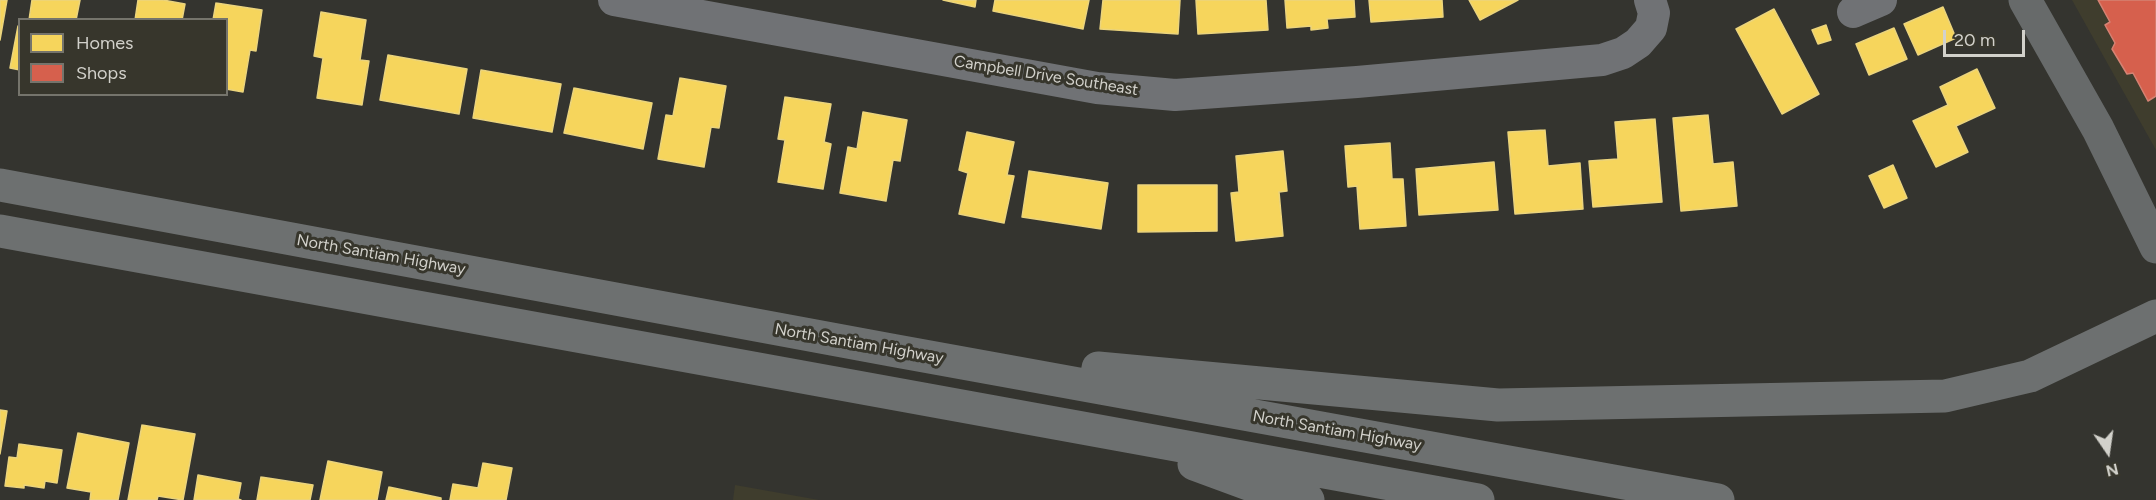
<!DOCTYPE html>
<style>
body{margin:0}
#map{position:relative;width:2156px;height:500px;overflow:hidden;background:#34342f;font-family:Figtree,sans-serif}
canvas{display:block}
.legend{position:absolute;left:18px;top:18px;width:210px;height:78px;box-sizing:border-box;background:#37362c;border:2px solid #75746c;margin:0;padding:8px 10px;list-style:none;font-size:18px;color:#d2d1cb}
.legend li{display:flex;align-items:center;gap:12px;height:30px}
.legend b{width:30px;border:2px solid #75746c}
.north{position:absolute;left:2078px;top:422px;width:60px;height:60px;-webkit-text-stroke:4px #37362c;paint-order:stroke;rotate:167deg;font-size:16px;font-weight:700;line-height:24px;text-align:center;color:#d2d1cb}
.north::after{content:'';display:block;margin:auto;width:21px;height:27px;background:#d2d1cb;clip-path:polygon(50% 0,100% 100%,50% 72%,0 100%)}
.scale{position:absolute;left:1943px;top:30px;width:82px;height:27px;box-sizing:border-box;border:3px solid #d2d1cb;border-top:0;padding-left:8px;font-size:18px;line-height:21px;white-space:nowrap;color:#d2d1cb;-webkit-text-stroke:4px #37362c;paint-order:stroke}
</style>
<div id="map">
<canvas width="2156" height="500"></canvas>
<ul class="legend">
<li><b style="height:16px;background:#f6d55c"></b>Homes</li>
<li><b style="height:16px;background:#d6604d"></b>Shops</li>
</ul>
<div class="north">N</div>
<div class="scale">20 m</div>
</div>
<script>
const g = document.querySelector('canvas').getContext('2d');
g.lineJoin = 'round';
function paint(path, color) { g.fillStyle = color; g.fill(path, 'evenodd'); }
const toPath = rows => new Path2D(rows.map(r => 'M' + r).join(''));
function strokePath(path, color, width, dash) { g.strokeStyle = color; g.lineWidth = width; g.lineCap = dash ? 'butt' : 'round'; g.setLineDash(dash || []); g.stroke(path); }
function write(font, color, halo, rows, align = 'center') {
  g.font = font + ' Figtree,sans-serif'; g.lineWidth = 6; g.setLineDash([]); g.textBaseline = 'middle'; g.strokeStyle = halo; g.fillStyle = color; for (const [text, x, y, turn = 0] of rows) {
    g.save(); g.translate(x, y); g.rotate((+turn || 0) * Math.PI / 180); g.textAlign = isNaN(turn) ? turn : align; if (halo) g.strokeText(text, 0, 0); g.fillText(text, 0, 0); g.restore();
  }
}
paint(toPath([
 [2072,0,2156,0,2156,150],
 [735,485,819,500,733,500]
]), '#3f3d2d');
const homes = toPath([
 [0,0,7,0,0,40,0,0],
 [32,0,80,0,76,20,29,20,32,0],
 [138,0,163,0,185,4,182,20,135,20,138,0],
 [943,0,976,0,975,7,943,0],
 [995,0,1089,0,1083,29,993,11,995,0],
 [1103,0,1180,0,1178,34,1100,29,1103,0],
 [1196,0,1266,0,1268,30,1198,34,1196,0],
 [1285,0,1354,0,1355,17,1327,19,1328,28,1311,30,1311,26,1287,28,1285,0],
 [1369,0,1442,0,1443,17,1371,22,1369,0],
 [1469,0,1518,0,1480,20,1469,0],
 [216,3,262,10,256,51,250,50,243,92,226,89,226,20,213,20,216,3],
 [1943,7,1956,38,1918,55,1904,24,1943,7],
 [1774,9,1819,94,1782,114,1736,29,1774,9],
 [321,12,366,20,360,60,369,61,362,105,317,98,323,58,314,56,321,12],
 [1826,25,1831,40,1818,44,1812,30,1826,25],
 [18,26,20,27,20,70,10,68,18,26],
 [1894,28,1907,59,1869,75,1856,44,1894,28],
 [388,55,467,69,459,114,380,100,388,55],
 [1977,69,1995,108,1956,126,1968,152,1936,167,1913,121,1948,105,1940,87,1977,69],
 [481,70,561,84,552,132,473,118,481,70],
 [680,78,726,86,719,128,711,127,704,167,658,159,666,115,673,116,680,78],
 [574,88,652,103,643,149,564,133,574,88],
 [785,97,831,104,824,142,831,144,823,189,778,182,785,140,778,139,785,97],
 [863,112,907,120,900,161,893,160,886,201,840,193,848,147,857,149,863,112],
 [1708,115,1713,164,1733,162,1737,206,1681,211,1673,118,1708,115],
 [1655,119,1662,202,1593,207,1589,161,1618,159,1615,122,1655,119],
 [1545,130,1548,166,1580,163,1583,209,1515,214,1508,132,1545,130],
 [967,132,1014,142,1007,175,1014,176,1004,223,959,214,968,173,959,170,967,132],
 [1390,143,1392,179,1403,179,1406,226,1360,229,1357,186,1348,187,1345,146,1390,143],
 [1283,151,1287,191,1279,192,1283,236,1236,241,1231,193,1239,192,1236,156,1283,151],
 [1494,162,1498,210,1419,215,1416,169,1494,162],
 [1893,165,1907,198,1884,208,1869,176,1893,165],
 [1029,171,1108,183,1101,229,1022,217,1029,171],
 [1138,185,1217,185,1217,231,1138,232,1138,185],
 [0,410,7,411,0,454,0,410],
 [142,425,195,434,183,500,158,496,157,500,128,500,142,425],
 [78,433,129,443,118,500,90,500,91,492,67,488,78,433],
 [19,444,62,450,57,483,45,481,44,488,24,485,24,488,5,486,9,457,17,458,19,444],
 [328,461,382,472,377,500,320,500,328,461],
 [483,463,512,468,506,500,450,500,453,484,478,488,483,463],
 [198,475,241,483,238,499,241,500,194,500,198,475],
 [261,477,313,485,310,500,257,500,261,477],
 [389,487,441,498,441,500,386,500,389,487]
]);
paint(homes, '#f6d55c');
strokePath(homes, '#ebd47d', 1.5);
const shops = toPath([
 [2098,0,2156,0,2156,96,2148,101,2133,73,2127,74,2112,49,2115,43,2105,25,2110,22,2098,0]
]);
paint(shops, '#d6604d');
strokePath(shops, '#d58273', 1.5);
strokePath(toPath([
 [614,0,1097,88,1175,95,1357,82,1602,60,1623,53,1638,43,1651,28,1654,13,1650,0],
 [1853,12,1881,0]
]), '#707275', 32);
strokePath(toPath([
 [2025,0,2098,129,2156,247]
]), '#676a6a', 33);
strokePath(toPath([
 [0,185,891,350,1718,500],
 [0,231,1478,500],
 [1098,368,1498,405,1945,396,2030,376,2156,316],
 [1194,464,1251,485,1308,500]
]), '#6d7070', 33);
write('16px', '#d2d1cb', '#37362c', [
 ["Campbell Drive Southeast",1046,76,9],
 ["North Santiam Highway",381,255,10],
 ["North Santiam Highway",859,344,10],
 ["North Santiam Highway",1337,431,10]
]);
</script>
